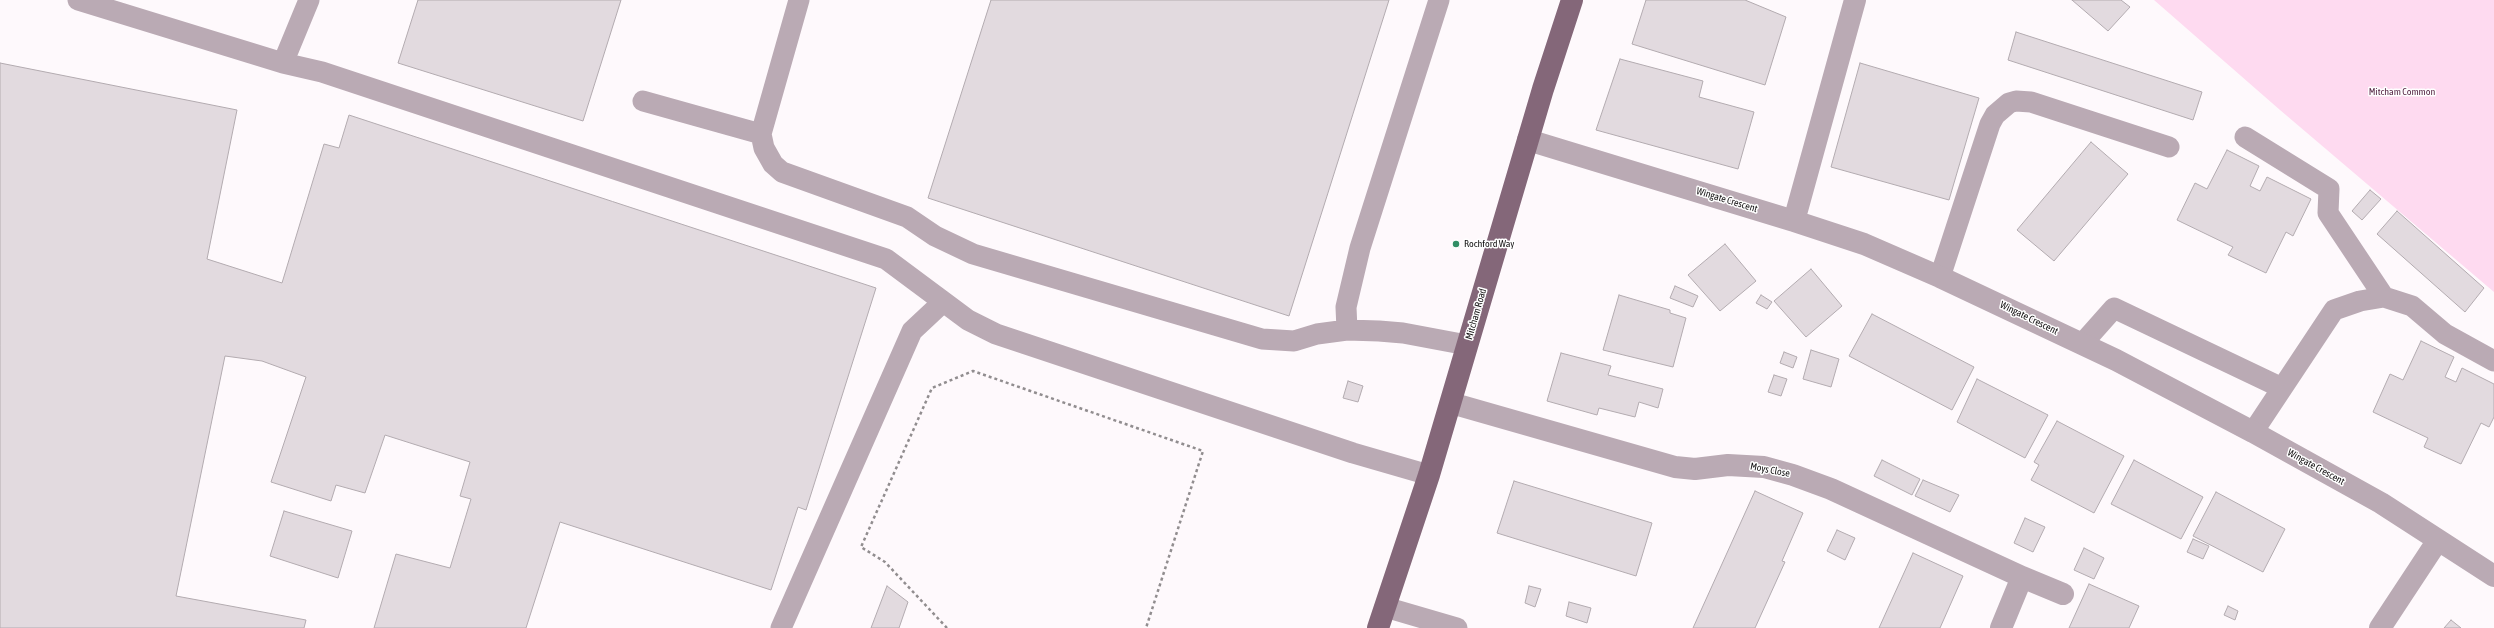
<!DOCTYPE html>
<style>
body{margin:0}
canvas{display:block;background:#fef9fc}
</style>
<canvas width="2494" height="628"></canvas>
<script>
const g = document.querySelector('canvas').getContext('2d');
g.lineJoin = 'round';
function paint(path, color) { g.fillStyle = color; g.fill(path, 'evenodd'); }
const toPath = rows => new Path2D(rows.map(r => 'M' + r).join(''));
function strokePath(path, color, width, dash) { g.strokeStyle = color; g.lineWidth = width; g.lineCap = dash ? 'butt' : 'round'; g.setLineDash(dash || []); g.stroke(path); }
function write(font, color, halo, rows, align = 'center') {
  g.font = font + ' "Asap Condensed",sans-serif'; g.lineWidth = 3; g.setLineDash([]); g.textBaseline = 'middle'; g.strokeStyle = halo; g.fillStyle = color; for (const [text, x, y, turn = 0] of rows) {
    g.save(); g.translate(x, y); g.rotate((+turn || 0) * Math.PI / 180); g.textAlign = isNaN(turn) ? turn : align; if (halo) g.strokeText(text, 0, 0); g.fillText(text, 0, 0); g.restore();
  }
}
paint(toPath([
 [2154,0,2494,0,2494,292,2280,110]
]), '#fedaf0');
const building = toPath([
 [418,0,621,0,583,121,398,63,418,0],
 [991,0,1389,0,1289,316,928,198,991,0],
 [1646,0,1745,0,1786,17,1765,85,1632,44,1646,0],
 [2072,0,2121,0,2130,7,2108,31,2072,0],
 [2016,32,2202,92,2193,120,2008,60,2016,32],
 [1620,59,1703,81,1699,97,1754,112,1738,169,1596,130,1620,59],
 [0,63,237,110,207,259,282,283,324,144,339,148,349,115,876,288,806,510,798,507,771,590,560,522,526,628,374,628,396,554,450,568,471,499,460,496,470,462,385,435,365,493,336,485,331,501,271,482,306,377,262,361,225,356,176,596,306,620,304,628,0,628,0,63],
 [1860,63,1979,98,1949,200,1831,167,1860,63],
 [2091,142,2128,174,2054,261,2017,230,2091,142],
 [2227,150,2259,166,2250,186,2260,191,2267,177,2311,199,2293,236,2286,232,2266,273,2228,255,2233,247,2177,220,2195,183,2207,189,2227,150],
 [2370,190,2381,199,2362,220,2352,211,2370,190],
 [2397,211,2484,288,2465,312,2377,234,2397,211],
 [1725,244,1756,281,1720,311,1688,275,1725,244],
 [1811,269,1842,306,1806,337,1774,301,1811,269],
 [1675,286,1698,296,1693,307,1670,298,1675,286],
 [1619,295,1670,310,1670,313,1686,318,1673,367,1603,350,1619,295],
 [1761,295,1772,302,1767,309,1756,303,1761,295],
 [1872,314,1974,367,1952,410,1849,356,1872,314],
 [2421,341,2454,357,2445,377,2456,382,2462,368,2494,384,2494,417,2489,427,2481,423,2461,464,2424,447,2428,438,2373,412,2390,374,2403,380,2421,341],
 [1811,350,1839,359,1831,387,1803,379,1811,350],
 [1784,352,1797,357,1793,368,1780,363,1784,352],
 [1561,353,1611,366,1608,375,1663,389,1658,408,1639,402,1635,417,1599,408,1597,415,1547,401,1561,353],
 [1774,375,1787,379,1781,396,1768,392,1774,375],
 [1977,379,2048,415,2025,458,1957,422,1977,379],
 [1348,381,1363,386,1358,402,1343,398,1348,381],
 [2057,421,2124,456,2094,513,2031,480,2039,465,2034,462,2057,421],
 [1882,460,1920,479,1912,495,1874,476,1882,460],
 [2134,460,2203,497,2181,539,2111,504,2134,460],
 [1923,480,1959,495,1950,512,1915,496,1923,480],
 [1514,481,1652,523,1636,576,1497,533,1514,481],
 [1755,491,1803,513,1782,561,1785,562,1755,628,1693,628,1755,491],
 [2216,492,2285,529,2263,572,2193,536,2216,492],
 [284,511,352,531,338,578,270,556,284,511],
 [2025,518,2045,527,2033,552,2014,543,2025,518],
 [1837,530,1855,538,1845,560,1827,551,1837,530],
 [2193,539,2209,546,2203,559,2187,552,2193,539],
 [2084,548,2104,558,2094,579,2074,570,2084,548],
 [1913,553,1963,576,1940,628,1879,628,1913,553],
 [2089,584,2139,606,2129,628,2069,628,2089,584],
 [887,586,908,602,899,628,871,628,887,586],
 [1529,586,1541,589,1535,607,1525,603,1529,586],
 [1569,602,1591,608,1587,623,1566,616,1569,602],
 [2228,606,2238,611,2235,620,2224,615,2228,606],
 [2451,620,2461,628,2444,628,2451,620]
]);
paint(building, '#e2dadf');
strokePath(building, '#b3abb0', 1);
strokePath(toPath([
 [947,628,885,562,861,547,932,388,973,371,1203,451,1146,628]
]), '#918d8f', 2.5, [3, 3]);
strokePath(toPath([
 [78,0,283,63,322,72,886,259,968,320,996,334,1353,453,1429,475],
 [799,0,761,134,764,148,773,164,782,172,907,217,935,236,973,254,1262,339,1294,341,1317,334,1347,330,1379,331,1403,333,1467,345],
 [283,63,309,0],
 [643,101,761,134],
 [2245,137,2329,189,2328,213,2384,297],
 [1940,277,1990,124,1995,115,2009,103,2016,101,2031,102,2169,147],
 [1347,330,1346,307,1360,248,1439,0],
 [2082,344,2114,308,2282,388],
 [2253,432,2334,310,2360,301,2384,297,2412,306,2445,334,2494,361],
 [1385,607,1457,628],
 [781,628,912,331,943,302]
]), '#baaab4', 21);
strokePath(toPath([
 [1528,140,1794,221,1864,244,1940,277,2116,360,2253,432,2381,503,2494,576],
 [1794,221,1855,0],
 [1451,403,1675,467,1695,469,1728,465,1764,467,1793,475,1831,489,2022,577,2001,628],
 [2022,577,2063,594],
 [2380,628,2438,540]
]), '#baaab4', 22);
strokePath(toPath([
 [1378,628,1429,475,1543,89,1572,0]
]), '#846779', 22);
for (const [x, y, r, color] of [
 [1456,244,4,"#308e65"]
]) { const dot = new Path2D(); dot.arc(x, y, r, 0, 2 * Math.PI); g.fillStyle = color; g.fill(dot); strokePath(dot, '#fff', 1.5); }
write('10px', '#572847', '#fff', [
 ["Mitcham Common",2402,92]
]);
write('10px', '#121011', '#fff', [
 ["Wingate Crescent",1727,200,17],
 ["Mitcham Road",1476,314,-74],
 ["Wingate Crescent",2029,318,26],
 ["Wingate Crescent",2316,467,29],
 ["Moys Close",1770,470,11]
]);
write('10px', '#121011', '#fff', [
 ["Rochford Way",1464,244]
], 'left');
</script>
